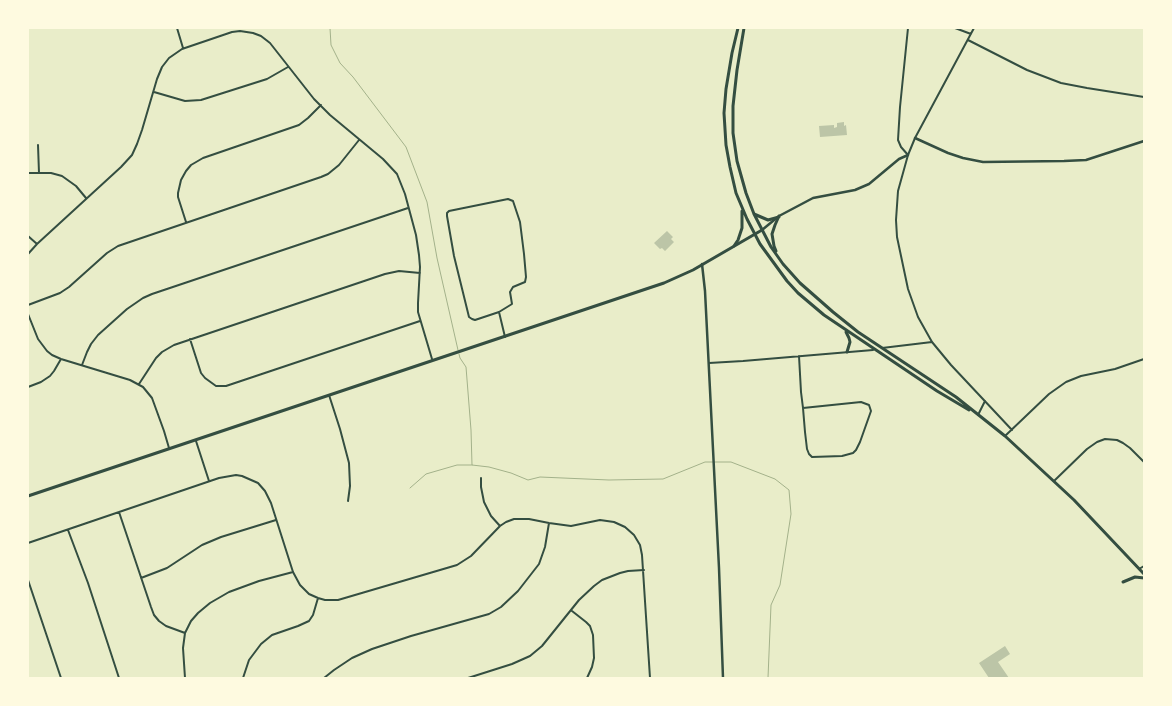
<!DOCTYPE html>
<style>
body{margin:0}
#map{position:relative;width:1172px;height:706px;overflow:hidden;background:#e9edc9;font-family:"Libre Baskerville",serif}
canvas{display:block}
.frame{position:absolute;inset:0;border:29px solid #fefae0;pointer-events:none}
</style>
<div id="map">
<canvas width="1172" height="706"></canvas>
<div class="frame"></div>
</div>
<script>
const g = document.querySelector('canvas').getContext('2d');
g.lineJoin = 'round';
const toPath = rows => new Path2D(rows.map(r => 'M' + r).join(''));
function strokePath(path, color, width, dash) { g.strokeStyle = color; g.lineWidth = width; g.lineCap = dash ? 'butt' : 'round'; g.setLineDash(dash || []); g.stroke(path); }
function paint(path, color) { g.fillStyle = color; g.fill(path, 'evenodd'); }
strokePath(toPath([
 [330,28,331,45,340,63,353,77,406,147,427,202,437,258,458,350],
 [459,354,460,358,466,367,471,430,472,465,489,467,511,473,528,480,540,477,609,480,663,479,705,462,731,462,775,479,789,490,791,514,780,585,771,605,768,678],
 [410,488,426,474,457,465,472,465]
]), '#a3b18a', 1);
paint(toPath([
 [844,122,844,126,846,125,847,135,820,137,819,126,834,125,834,128,837,127,837,123],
 [667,231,673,237,671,239,674,242,665,251,662,248,660,249,654,243],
 [1005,646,1010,654,998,662,1009,678,989,678,979,663]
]), '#bcc5a7');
strokePath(toPath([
 [177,28,183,48],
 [955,28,971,34],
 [974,28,915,138,908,155,898,191,896,220,897,237,908,289,918,317,932,342,951,365,1012,430],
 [968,40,1027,70,1061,83,1087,88,1144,97],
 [154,92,185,101,201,100,267,79,288,67],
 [38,145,39,173],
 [908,155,901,147,898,140,900,107,908,28],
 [28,173,51,173,62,176,76,186,86,198],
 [508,199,513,201,520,222,524,254,526,277,525,282,513,287,510,292,512,304,499,312,475,320,472,319,469,317,454,256,447,216,447,213,449,211,508,199],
 [186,222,178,197,178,193,181,180,186,171,191,165,203,158,299,125,308,118,321,105],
 [28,236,37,244],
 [28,254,37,244,121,167,132,155,137,144,142,130,157,79,162,67,169,58,182,49,232,32,240,31,253,33,261,36,270,43,314,99,330,115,383,159,397,174,405,194,416,235,419,255,420,267,418,303,418,312,432,359],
 [28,305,60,293,69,287,107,253,118,246,321,177,328,174,339,165,359,140],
 [499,312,505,337],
 [28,314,38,339,47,351,52,355,61,359,130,380,143,387,152,398,164,431,169,448],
 [190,339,201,373,205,378,216,386,226,386,420,321],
 [882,348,932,342],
 [799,356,801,392,803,408,805,432,807,449,809,454,812,457,842,456,853,453,856,450,860,442,871,411,869,405,861,402,803,408],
 [709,363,743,361,873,350],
 [82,365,87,352,91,344,98,335,127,309,143,298,152,294,408,208],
 [139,384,156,358,162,352,174,345,385,274,399,271,420,273],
 [28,387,41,382,50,376,54,371,61,359],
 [329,395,340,429,349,463,350,486,348,501],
 [978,415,985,401],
 [1005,436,1049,394,1066,382,1081,376,1115,369,1144,359],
 [196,441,209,481],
 [481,478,481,487,484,502,491,516,500,526],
 [1054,481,1087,449,1097,442,1105,439,1117,440,1123,443,1130,448,1144,462],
 [119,512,151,607,154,615,159,621,166,626,185,633],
 [68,530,88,583,119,678],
 [28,543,219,478,236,475,242,476,258,483,265,491,271,503,293,572,300,585,309,594,318,598,325,600,338,600,457,565,471,556,500,526,506,522,514,519,529,519,549,523,571,526,600,520,614,522,625,527,634,535,640,545,642,555,650,678],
 [1139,569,1144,566],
 [141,578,167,568,202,545,221,537,276,520],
 [28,580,61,678],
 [572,611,586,622,590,626,593,635,594,658,592,667,587,678],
 [185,678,183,648,185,633,191,621,198,613,210,603,229,592,259,581,293,572],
 [243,678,249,660,261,644,272,635,298,626,309,621,313,615,318,598],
 [324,678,334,670,352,658,372,649,411,636,489,614,501,607,518,591,539,564,545,547,549,523],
 [468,678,512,664,530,656,542,646,579,600,594,586,602,580,620,573,628,571,644,570]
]), '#344e41', 2);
strokePath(toPath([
 [915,138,948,153,963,158,983,162,1064,161,1086,160,1144,141],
 [762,230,779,216,813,198,855,190,869,184,899,159,908,155],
 [702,264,705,291,719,568,723,678]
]), '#344e41', 2.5);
strokePath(toPath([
 [28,496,646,289,664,283,693,270,762,230]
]), '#344e41', 3);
strokePath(toPath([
 [738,28,732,53,726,89,724,113,726,145,730,167,736,193,747,219,760,244,787,281,798,293,824,315,937,391,969,410],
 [744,28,737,70,733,106,733,133,737,161,746,193,754,214,771,247,783,264,800,283,833,312,858,332,956,397,1005,436,1074,500,1144,574],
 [754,214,768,220,779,217],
 [734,246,738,240,742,228,742,211],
 [776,251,774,246,772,234,775,225,779,216],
 [846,332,849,338,850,342,847,352],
 [1123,582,1135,577,1144,578]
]), '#344e41', 3);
</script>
